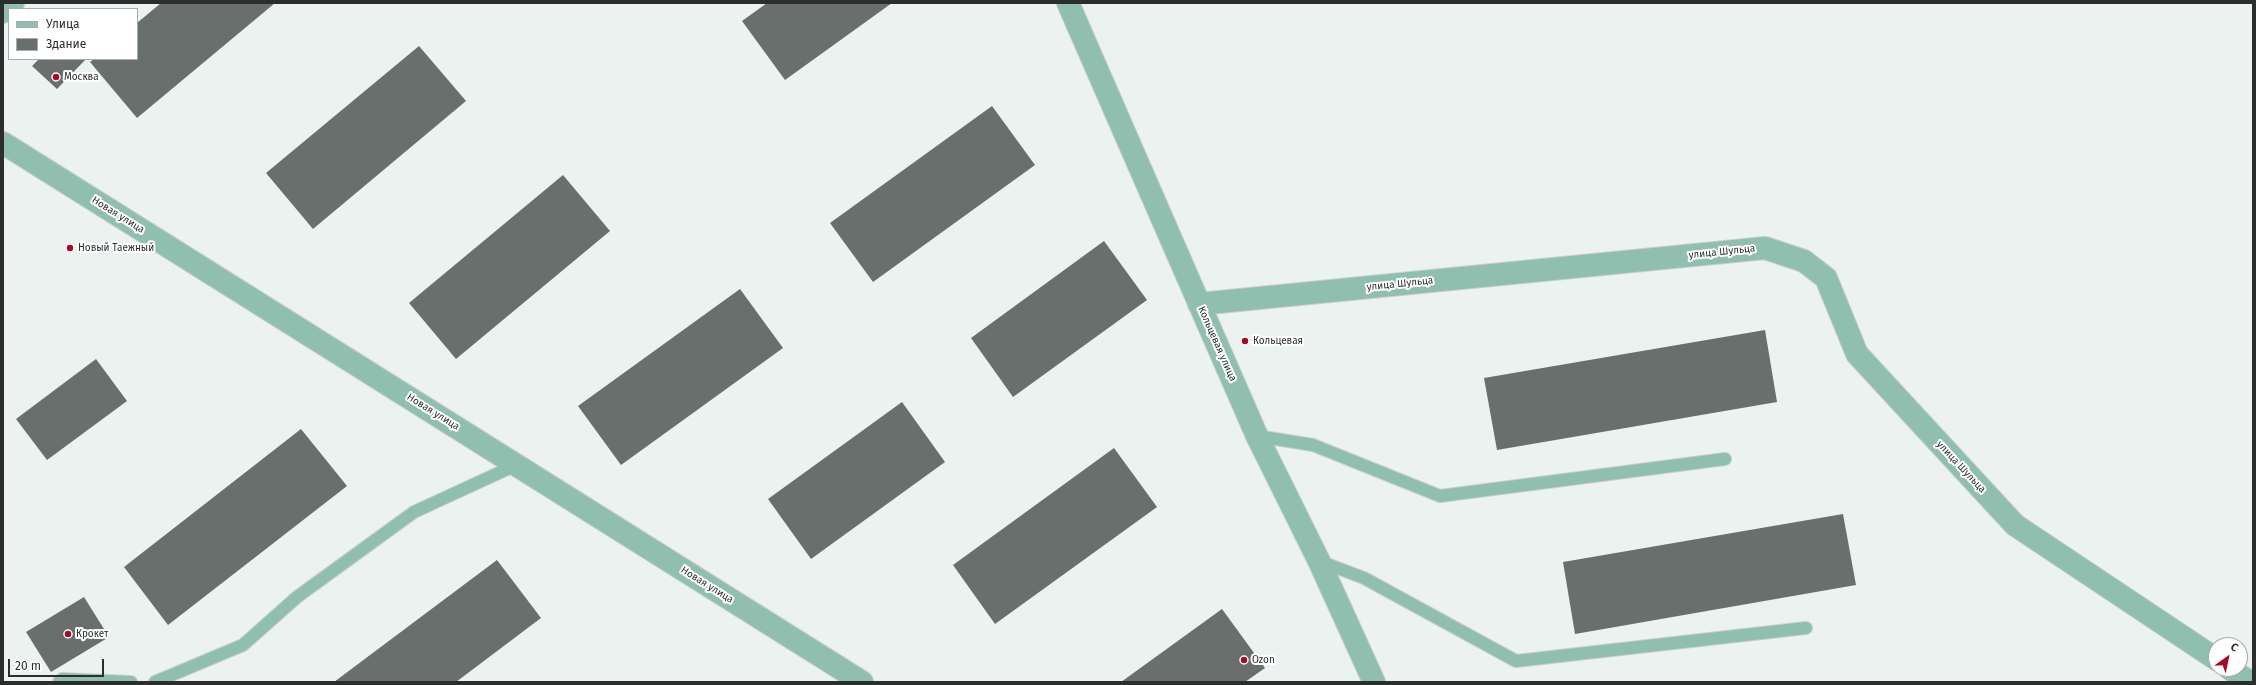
<!DOCTYPE html>
<meta charset="utf-8">
<style>
body{margin:0}
#map{position:relative;width:2256px;height:685px;overflow:hidden;background:#ebf2ef;font-family:"Fira Sans",sans-serif}
canvas{display:block}
.frame{position:absolute;inset:0;border:4px solid #2b2e2d;pointer-events:none}
.legend{position:absolute;left:8px;top:8px;width:130px;height:52px;box-sizing:border-box;background:#fff;border:1px solid #aaabab;margin:0;padding:5px 7px;list-style:none;font-size:12px;color:#2b2e2d}
.legend li{display:flex;align-items:center;gap:8px;height:20px}
.legend b{width:20px;border:1px solid #aaabab}
.north{position:absolute;left:2208px;top:637px;width:40px;height:40px;box-sizing:border-box;background:#fff;border:1px solid #aaabab;border-radius:50%;rotate:33deg;font-size:11px;font-weight:700;line-height:16px;text-align:center;color:#2b2e2d}
.north::after{content:'';display:block;margin:auto;width:14px;height:18px;background:#a50b26;clip-path:polygon(50% 0,100% 100%,50% 72%,0 100%)}
.scale{position:absolute;left:8px;top:659px;width:96px;height:18px;box-sizing:border-box;border:2px solid #2b2e2d;border-top:0;padding-left:5px;font-size:12px;line-height:14px;white-space:nowrap;color:#2b2e2d;-webkit-text-stroke:3px #fff;paint-order:stroke}
</style>
<div id="map">
<canvas width="2256" height="685"></canvas>
<div class="frame"></div>
<ul class="legend">
<li><b style="height:5px;background:#91bfaf"></b>Улица</li>
<li><b style="height:11px;background:#696f6d"></b>Здание</li>
</ul>
<div class="north">С</div>
<div class="scale">20 m</div>
</div>
<script>
const g = document.querySelector('canvas').getContext('2d');
g.lineJoin = 'round';
function paint(path, color) { g.fillStyle = color; g.fill(path, 'evenodd'); }
const toPath = rows => new Path2D(rows.map(r => 'M' + r).join(''));
function strokePath(path, color, width, dash) { g.strokeStyle = color; g.lineWidth = width; g.lineCap = dash ? 'butt' : 'round'; g.setLineDash(dash || []); g.stroke(path); }
function write(font, color, halo, rows, align = 'center') {
  g.font = font + ' "Fira Sans",sans-serif'; g.lineWidth = 4; g.setLineDash([]); g.textBaseline = 'middle'; g.strokeStyle = halo; g.fillStyle = color; for (const [text, x, y, turn = 0] of rows) {
    g.save(); g.translate(x, y); g.rotate((+turn || 0) * Math.PI / 180); g.textAlign = isNaN(turn) ? turn : align; if (halo) g.strokeText(text, 0, 0); g.fillText(text, 0, 0); g.restore();
  }
}
paint(toPath([
 [161,3,275,3,137,118,90,62,94,59,137,59,137,23],
 [767,3,892,3,785,80,742,21],
 [419,46,466,101,313,229,266,173],
 [39,59,86,59,57,89,32,66],
 [992,106,1035,165,873,282,830,223],
 [563,175,610,231,456,359,409,303],
 [1104,241,1147,300,1013,397,971,338],
 [740,289,783,348,621,465,578,406],
 [1765,330,1777,402,1497,450,1484,378],
 [96,359,127,401,47,460,16,419],
 [902,402,945,462,811,559,768,499],
 [301,429,347,486,168,625,124,567],
 [1114,448,1157,507,995,624,953,565],
 [1843,514,1856,585,1575,634,1563,562],
 [497,560,541,618,456,682,334,682],
 [84,597,109,637,51,672,26,632],
 [1222,609,1265,668,1245,682,1121,682]
]), '#696f6d');
const service = toPath([
 [1257,436,1313,445,1440,496,1725,459],
 [1319,561,1364,578,1516,661,1806,628],
 [59,682,62,679,131,682],
 [155,682,243,645,297,597,414,512,516,465]
]);
const minor = toPath([
 [1068,3,1257,436,1319,561,1374,682],
 [3,12,13,3],
 [3,143,862,682],
 [1199,304,1765,248,1804,261,1826,278,1857,354,2015,525,2216,659],
 [2230,669,2250,682]
]);
strokePath(service, '#c8cfcc', 14);
strokePath(minor, '#c8cfcc', 24);
strokePath(service, '#91bfaf', 12);
strokePath(minor, '#91bfaf', 22);
for (const [x, y, r, color] of [
 [56,77,4,"#a50b26"],
 [70,248,4,"#a50b26"],
 [1245,341,4,"#a50b26"],
 [68,634,4,"#a50b26"],
 [1244,660,4,"#a50b26"]
]) { const dot = new Path2D(); dot.arc(x, y, r, 0, 2 * Math.PI); g.fillStyle = color; g.fill(dot); strokePath(dot, '#fff', 1.5); }
write('10px', '#2b2e2d', '#fff', [
 ["Москва",64,77],
 ["Новый Таежный",78,248],
 ["Кольцевая",1253,341],
 ["Крокет",76,634],
 ["Ozon",1252,660]
], 'left');
write('10px', '#2b2e2d', '#fff', [
 ["Новая улица",118,215,32],
 ["улица Шульца",1722,252,-6],
 ["улица Шульца",1400,284,-6],
 ["Кольцевая улица",1217,344,66],
 ["Новая улица",433,412,32],
 ["улица Шульца",1961,467,47],
 ["Новая улица",707,585,32]
]);
</script>
